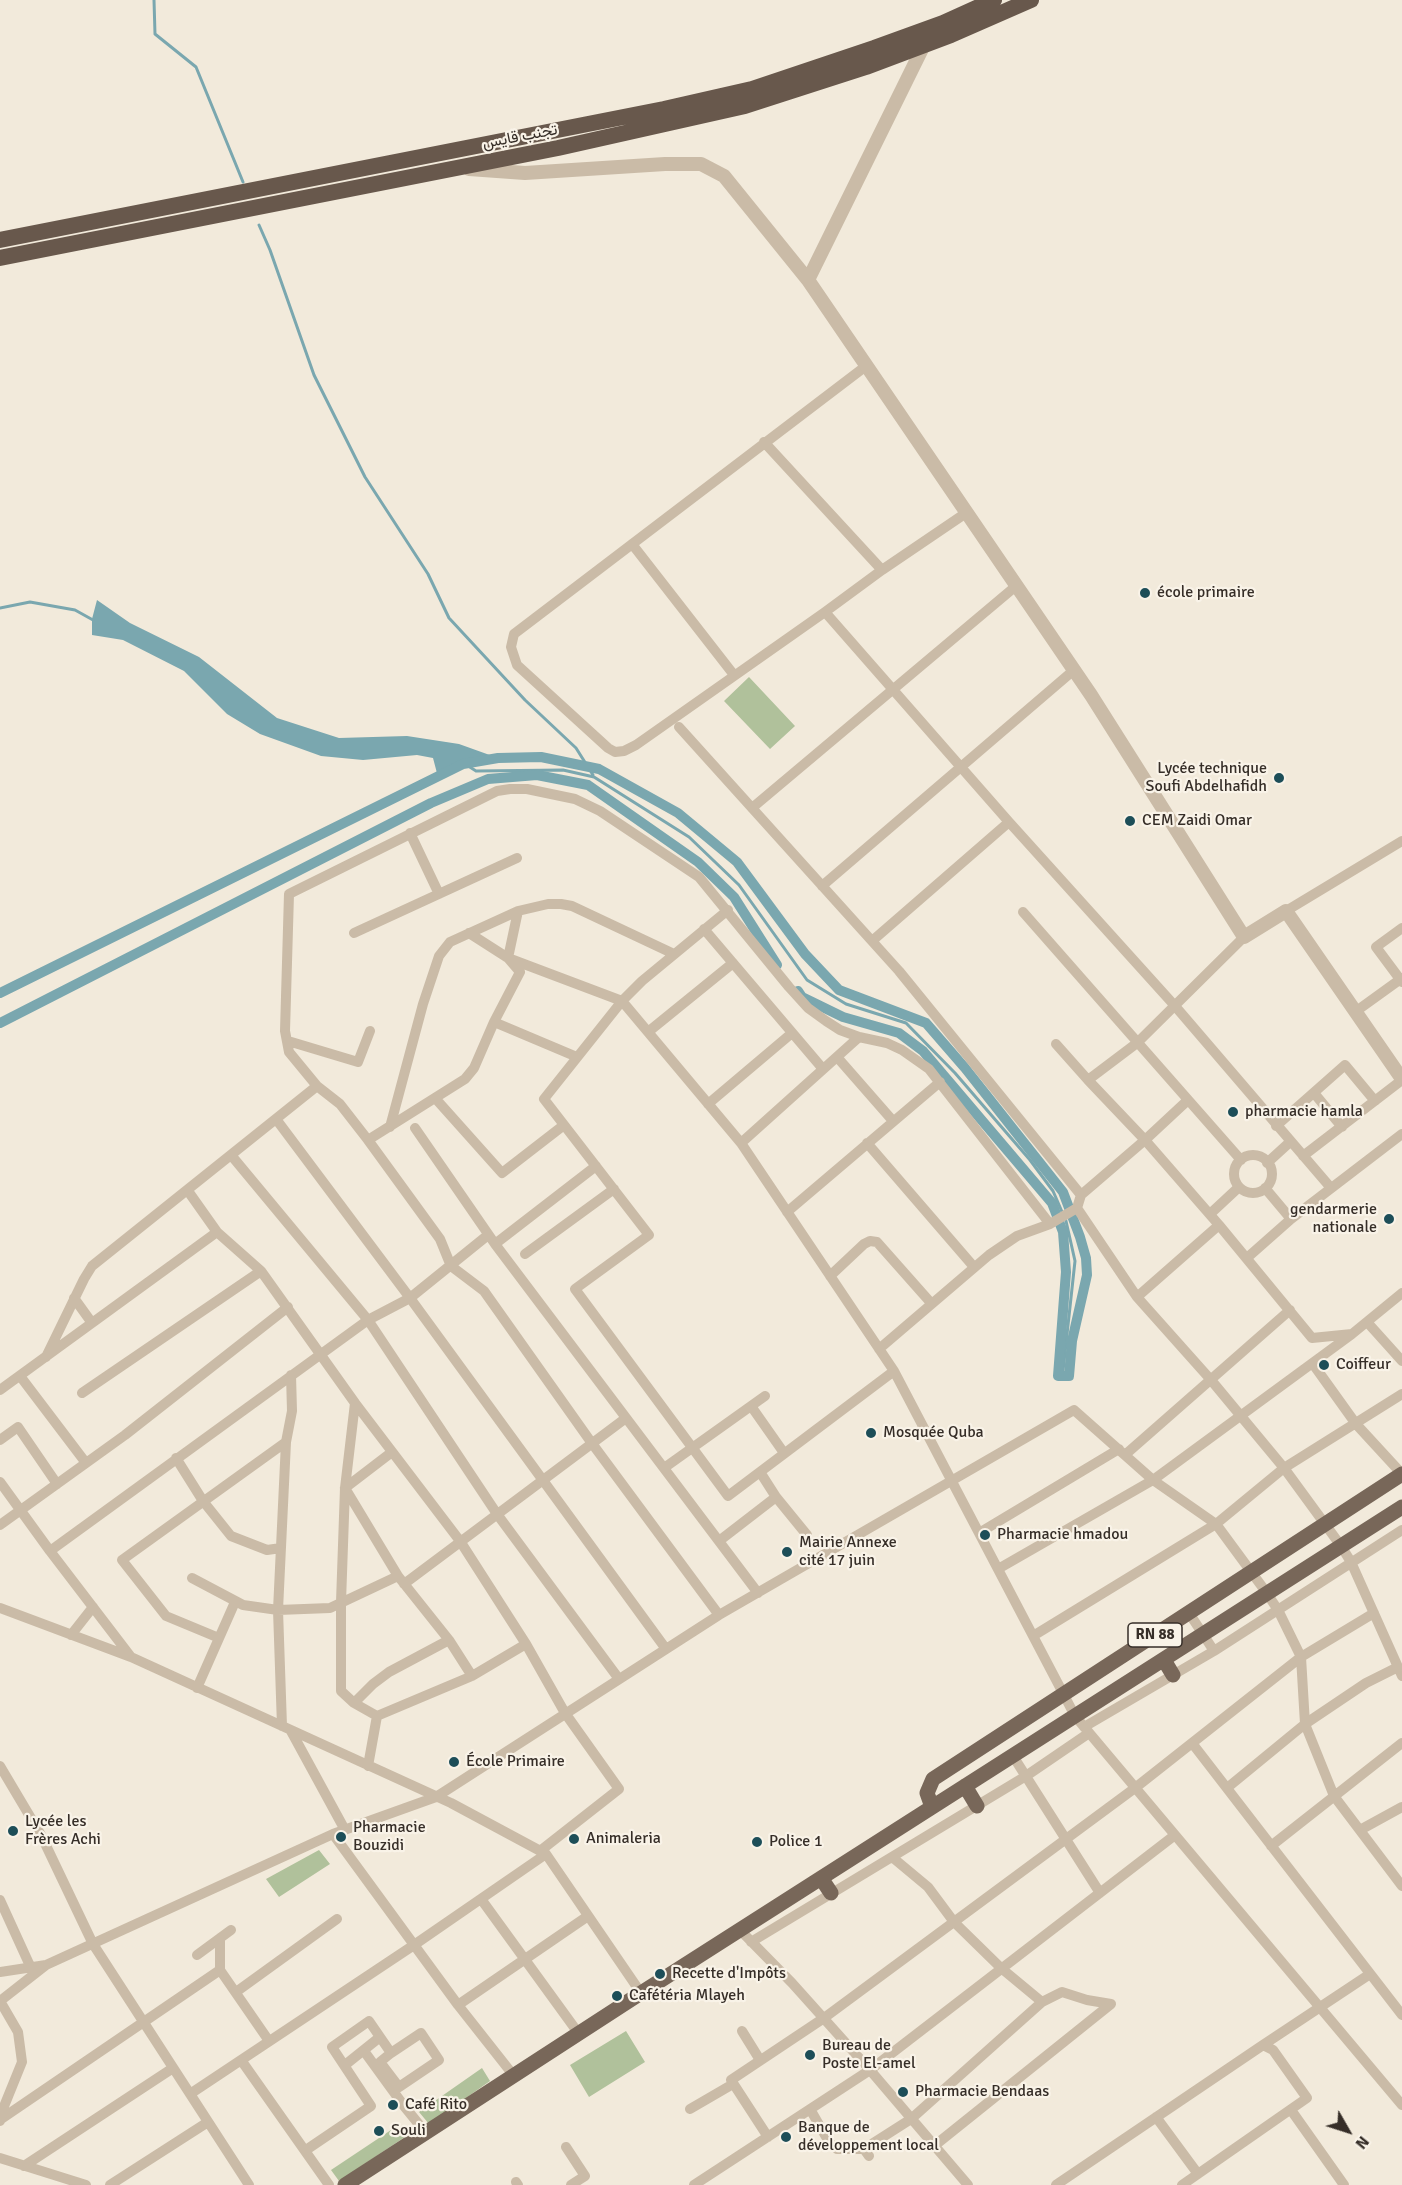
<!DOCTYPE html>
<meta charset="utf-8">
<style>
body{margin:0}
#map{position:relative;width:1402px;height:2185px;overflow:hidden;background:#f2eadb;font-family:Signika,sans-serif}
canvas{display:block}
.north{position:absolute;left:1318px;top:2101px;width:60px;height:60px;-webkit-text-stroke:4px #f9f3e8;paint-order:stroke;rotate:129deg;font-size:16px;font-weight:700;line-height:24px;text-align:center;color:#362e28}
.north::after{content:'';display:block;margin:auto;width:21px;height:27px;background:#362e28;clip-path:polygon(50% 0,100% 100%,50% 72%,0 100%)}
</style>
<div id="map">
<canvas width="1402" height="2185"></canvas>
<div class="north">N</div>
</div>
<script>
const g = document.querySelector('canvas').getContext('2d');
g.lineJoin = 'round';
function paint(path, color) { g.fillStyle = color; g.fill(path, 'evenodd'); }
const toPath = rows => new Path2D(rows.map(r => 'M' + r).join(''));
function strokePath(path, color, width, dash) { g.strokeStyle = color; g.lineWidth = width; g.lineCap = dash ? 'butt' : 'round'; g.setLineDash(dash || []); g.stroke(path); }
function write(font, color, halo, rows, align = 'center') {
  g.font = font + ' Signika,Vazirmatn,sans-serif'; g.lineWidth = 4.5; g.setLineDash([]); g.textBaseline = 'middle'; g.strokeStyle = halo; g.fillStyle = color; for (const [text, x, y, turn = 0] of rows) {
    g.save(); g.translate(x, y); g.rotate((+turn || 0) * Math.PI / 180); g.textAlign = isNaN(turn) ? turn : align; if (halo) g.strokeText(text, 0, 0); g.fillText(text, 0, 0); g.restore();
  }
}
paint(toPath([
 [749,677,795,726,770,749,724,701],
 [319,1850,330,1864,279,1897,266,1879],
 [626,2031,645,2062,589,2097,570,2065],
 [482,2068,490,2081,429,2124,419,2112],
 [400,2124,408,2135,339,2181,331,2170]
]), '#b0c19b');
paint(toPath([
 [97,600,130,623,199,657,277,718,339,738,407,736,459,744,498,758,463,764,438,777,433,758,417,755,363,760,321,756,260,734,227,714,184,671,123,640,92,635,92,619]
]), '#7aa7af');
strokePath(toPath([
 [154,0,155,34,196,67,243,182],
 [259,225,270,250,314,375,365,477,428,574,449,618,525,700,576,748,593,775],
 [0,608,30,602,75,610,93,620],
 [462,762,476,771,563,770,594,777,689,837,739,885,807,980,846,1004,906,1023,955,1073,1030,1160,1053,1191,1066,1221,1075,1261,1063,1371]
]), '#7aa7af', 3);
strokePath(toPath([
 [0,993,463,764,498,758,541,757,599,769,678,813,737,862,805,954,839,990,926,1023,965,1068,1063,1192,1080,1237,1086,1258,1087,1275,1072,1341,1069,1376,1058,1376,1066,1272,1063,1232,1052,1203,923,1051,899,1033,843,1017,802,997,798,991],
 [0,1023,431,803,488,779,537,775,588,785,698,862,734,897,777,965]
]), '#7aa7af', 10);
strokePath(toPath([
 [866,366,514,634,511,647,517,665,608,748,615,752,624,751,636,745,825,612,882,570,966,513],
 [764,442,882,570],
 [632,544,734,675],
 [825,612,1009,822,1175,1006,1331,1188],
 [679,727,899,971,1081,1195],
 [752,808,1016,586],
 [410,833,439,894],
 [822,886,1074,670],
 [728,910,642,981,622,1001,544,1099,649,1235,575,1289,728,1496,894,1371],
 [1286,911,1402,841],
 [1023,912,1241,1160],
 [1402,928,1376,947,1402,982],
 [704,929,823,1069],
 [354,933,517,858],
 [469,933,508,958,622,1001,741,1143,894,1371,1075,1716,1402,2105],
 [872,941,1009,822],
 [1355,1012,1402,978],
 [494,1022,577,1057],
 [648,1032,733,963],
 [288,1041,358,1062,370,1031],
 [1056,1044,1088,1080,1145,1140,1219,1225,1312,1338,1352,1334,1402,1293],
 [837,1057,893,1121],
 [1088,1080,1137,1043,1244,937],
 [1314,1093,1342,1127],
 [435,1098,502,1173,564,1125],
 [1188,1100,1145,1140,1081,1195,1077,1208,1137,1297,1211,1380,1284,1468,1341,1546,1351,1562,1402,1676],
 [708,1104,792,1033],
 [276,1119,410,1298,666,1649],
 [1276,1126,1345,1065,1375,1101],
 [390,1127,423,1004,439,956,450,942,518,911,548,904,561,904,572,906,674,954],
 [415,1128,495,1244,758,1593],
 [368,1140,465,1079,474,1068,494,1022,520,972,508,958,518,911],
 [741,1143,859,1037],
 [867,1143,974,1267],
 [231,1155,368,1320,497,1514,619,1679],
 '1234 1174a19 19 0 1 1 38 0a19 19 0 1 1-38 0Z',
 [1303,1156,1402,1080],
 [1267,1163,1290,1142],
 [1265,1188,1291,1219,1402,1134],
 [188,1191,217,1232,261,1271,355,1403,460,1541,526,1644,565,1713,619,1789,540,1851],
 [787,1212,940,1082],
 [1210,1214,1239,1187],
 [495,1244,596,1166],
 [525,1254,614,1189],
 [1248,1257,1291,1219],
 [830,1276,864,1244,870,1241,877,1242,931,1303],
 [1137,1297,1219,1225],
 [74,1298,92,1323],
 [1367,1322,1402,1361],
 [879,1349,989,1255,1017,1236,1050,1224,1077,1208],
 [46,1357,84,1279,92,1266,317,1086],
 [1313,1364,1356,1424,1402,1474],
 [20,1376,86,1463],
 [0,1390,217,1232],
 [82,1393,261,1271],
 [355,1403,345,1488,341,1602,341,1691,354,1703,377,1716,472,1676,526,1644],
 [751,1406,784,1453],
 [0,1440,18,1427,57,1484],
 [392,1452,345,1488,398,1576,449,1640,472,1676],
 [1126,1454,1290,1310],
 [176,1458,203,1501,231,1536,267,1550,281,1548],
 [664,1468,765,1396],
 [760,1472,776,1497,807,1535],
 [0,1482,50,1551,131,1657],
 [0,1525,125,1435,288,1307],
 [979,1533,1119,1449],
 [719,1541,776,1497],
 [50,1551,368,1320,410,1298,488,1235],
 [998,1569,1153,1480,1352,1334],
 [192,1578,243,1605,278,1610,330,1608,398,1576],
 [404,1584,626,1418],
 [0,1608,131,1657,451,1803,546,1854,641,1993],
 [1189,1613,1214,1651],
 [719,1615,591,1442,484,1291,451,1266,440,1239,368,1140,340,1104,317,1086,289,1052,285,1031,289,894,497,791,510,789,527,789,575,799,600,811,699,877,789,987,808,1008,826,1021,840,1030,859,1037,887,1043,902,1050,929,1069,1050,1224],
 [71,1635,93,1607],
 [1033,1636,1216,1524,1284,1468,1402,1394],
 [219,1638,166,1616,122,1560,286,1442],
 [197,1688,235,1602],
 [354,1703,373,1684,389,1672,449,1640],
 [282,1726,278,1610,286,1442,292,1411,291,1375],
 [1084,1727,1214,1651,1402,1530],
 [291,1731,345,1830],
 [1192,1743,1402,2015],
 [1013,1756,1100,1893],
 [0,1766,41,1835,93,1944,249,2185],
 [368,1766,377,1716],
 [1227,1788,1305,1724,1366,1683,1398,1667],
 [1360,1830,1402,1807],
 [1271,1846,1402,1743],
 [481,1899,579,2034],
 [0,1900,31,1968],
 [740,1930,792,1983,870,2070,1175,1835],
 [220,1938,220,1970,269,2041],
 [751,1942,1026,1776,1089,1733],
 [197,1955,231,1930],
 [46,1965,333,1834],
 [0,1972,46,1965,0,2001],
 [236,1992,337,1919],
 [0,2001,18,2032,22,2062,3,2109,0,2121],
 [1042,2002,1062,1992,1087,2000,1111,2004],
 [458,2005,588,1916],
 [742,2031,760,2060],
 [1263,2045,1370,1974],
 [364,2051,404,2106,426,2133],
 [241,2060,329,2185],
 [345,2065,380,2037],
 [514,2076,458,2005,333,1834,436,1797,719,1615,1074,1410,1153,1480,1216,1524,1266,1592,1278,1610,1301,1657,1305,1724,1334,1796,1402,1886],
 [190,2094,414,1945,546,1854],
 [690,2109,733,2084],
 [810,2109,829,2142,837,2149,864,2149,869,2156],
 [1291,2110,1344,2185],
 [1156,2117,1198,2174],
 [1,2119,220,1970],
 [768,2137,731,2080,824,2018,1135,1788,1301,1657,1374,1613],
 [934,2146,1111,2004],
 [566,2147,585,2176,571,2185],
 [864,2149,911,2119,1042,2002,1001,1968,954,1922,928,1887,892,1857],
 [306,2150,371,2106,332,2047,369,2021,391,2053,421,2033,439,2060,399,2087,380,2062,391,2053],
 [0,2158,86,2185],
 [24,2166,173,2068],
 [516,2182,518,2185],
 [110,2185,208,2122],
 [694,2185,870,2070,968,2185],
 [1056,2185,1263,2045,1273,2050,1307,2098,1182,2185]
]), '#cabba7', 10);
strokePath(toPath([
 [469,169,525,173,665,164,701,164,724,176,808,280,1091,695,1244,937,1286,911,1402,1079],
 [808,280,924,45]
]), '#cabba7', 14);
strokePath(toPath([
 [1164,1660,1173,1675],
 [965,1786,977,1806],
 [932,1807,927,1793,933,1779,1402,1474],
 [821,1878,831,1893],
 [345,2185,641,1993,1402,1507]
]), '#786759', 15);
strokePath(toPath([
 [0,240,664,109,752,89,874,48,943,23,994,0],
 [0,258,558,148,745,106,866,67,951,35,1031,0]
]), '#68584c', 16);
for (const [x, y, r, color] of [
 [1145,593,6,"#1d4e58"],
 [1279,778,6,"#1d4e58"],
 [1130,821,6,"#1d4e58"],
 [1233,1112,6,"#1d4e58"],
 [1389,1219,6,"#1d4e58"],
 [1324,1365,6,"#1d4e58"],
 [871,1433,6,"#1d4e58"],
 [985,1535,6,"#1d4e58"],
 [787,1552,6,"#1d4e58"],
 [454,1762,6,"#1d4e58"],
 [13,1831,6,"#1d4e58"],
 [341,1837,6,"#1d4e58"],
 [574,1839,6,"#1d4e58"],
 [757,1842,6,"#1d4e58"],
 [660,1974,6,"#1d4e58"],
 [617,1996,6,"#1d4e58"],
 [810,2055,6,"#1d4e58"],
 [903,2092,6,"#1d4e58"],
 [393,2105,6,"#1d4e58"],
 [379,2131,6,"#1d4e58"],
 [786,2137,6,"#1d4e58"]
]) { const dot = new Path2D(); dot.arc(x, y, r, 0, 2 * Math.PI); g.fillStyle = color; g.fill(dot); strokePath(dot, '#f9f3e8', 2); }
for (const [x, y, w] of [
 [1155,1635,54]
]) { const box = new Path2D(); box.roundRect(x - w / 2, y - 12, w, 24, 4.5); g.fillStyle = '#f9f3e8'; g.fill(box); strokePath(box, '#362e28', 1.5); }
write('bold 15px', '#362e28', null, [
 ["RN 88",1155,1635]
]);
write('16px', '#362e28', '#f9f3e8', [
 ["تجنب قايس",520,137,-11]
]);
write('16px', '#362e28', '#f9f3e8', [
 ["école primaire",1157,593],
 ["Lycée technique",1267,769,"right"],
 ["Soufi Abdelhafidh",1267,787,"right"],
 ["CEM Zaidi Omar",1142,821],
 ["pharmacie hamla",1245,1112],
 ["gendarmerie",1377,1210,"right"],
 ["nationale",1377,1228,"right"],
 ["Coiffeur",1336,1365],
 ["Mosquée Quba",883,1433],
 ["Pharmacie hmadou",997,1535],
 ["Mairie Annexe",799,1543],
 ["cité 17 juin",799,1561],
 ["École Primaire",466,1762],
 ["Lycée les",25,1822],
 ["Frères Achi",25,1840],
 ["Pharmacie",353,1828],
 ["Bouzidi",353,1846],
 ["Animaleria",586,1839],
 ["Police 1",769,1842],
 ["Recette d'Impôts",672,1974],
 ["Cafétéria Mlayeh",629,1996],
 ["Bureau de",822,2046],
 ["Poste El-amel",822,2064],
 ["Pharmacie Bendaas",915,2092],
 ["Café Rito",405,2105],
 ["Banque de",798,2128],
 ["développement local",798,2146],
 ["Souli",391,2131]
], 'left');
</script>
